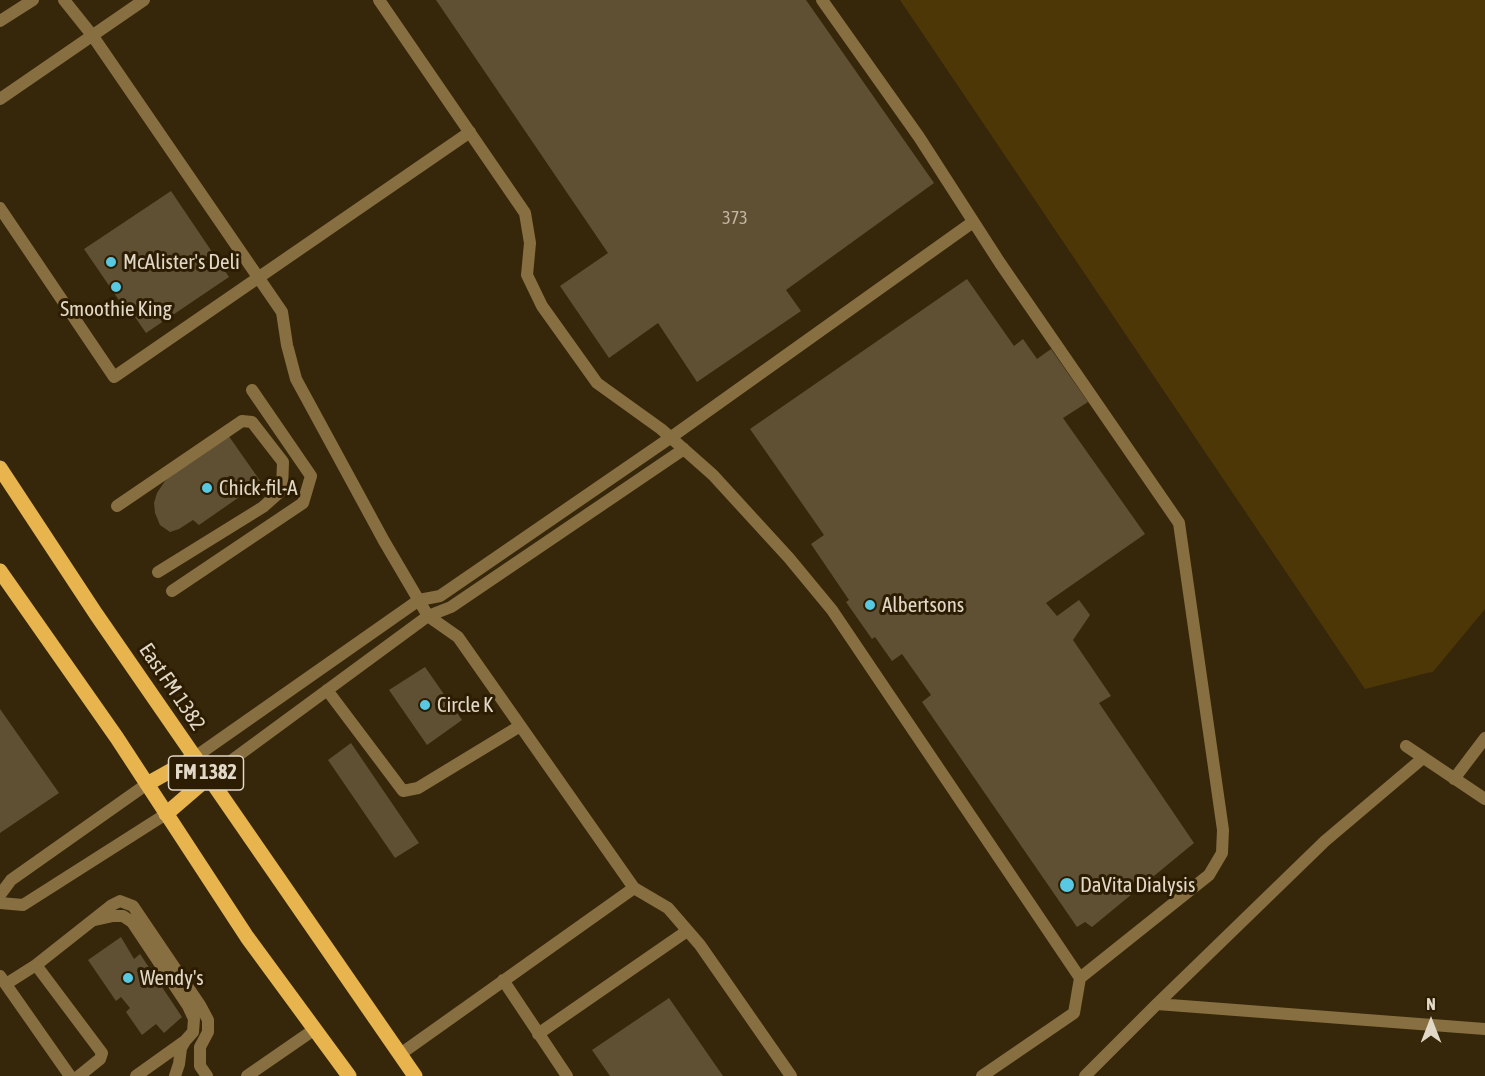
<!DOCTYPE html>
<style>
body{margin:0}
#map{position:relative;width:1485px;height:1076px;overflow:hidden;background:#36270a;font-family:"Asap Condensed",sans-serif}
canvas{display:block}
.north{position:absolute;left:1401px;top:992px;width:60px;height:60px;-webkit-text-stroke:4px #2c1d02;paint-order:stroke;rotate:0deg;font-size:16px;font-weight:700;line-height:24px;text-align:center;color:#e1d8c8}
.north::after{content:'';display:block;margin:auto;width:21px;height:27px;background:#e1d8c8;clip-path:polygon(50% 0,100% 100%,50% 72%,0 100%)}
</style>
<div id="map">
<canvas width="1485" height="1076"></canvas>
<div class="north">N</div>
</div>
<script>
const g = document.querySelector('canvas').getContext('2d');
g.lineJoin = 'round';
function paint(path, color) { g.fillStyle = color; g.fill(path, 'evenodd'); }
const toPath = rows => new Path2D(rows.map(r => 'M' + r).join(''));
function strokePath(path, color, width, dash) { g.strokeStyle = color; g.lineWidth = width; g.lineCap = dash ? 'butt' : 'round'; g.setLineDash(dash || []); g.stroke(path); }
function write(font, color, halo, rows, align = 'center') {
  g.font = font + ' "Asap Condensed",sans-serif'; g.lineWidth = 6; g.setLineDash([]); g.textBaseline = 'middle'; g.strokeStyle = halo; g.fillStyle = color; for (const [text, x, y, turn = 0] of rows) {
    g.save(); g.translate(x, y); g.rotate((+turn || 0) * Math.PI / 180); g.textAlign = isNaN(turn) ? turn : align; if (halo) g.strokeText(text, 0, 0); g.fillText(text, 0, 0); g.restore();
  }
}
paint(toPath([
 [900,0,1485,0,1485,609,1432,673,1431,672,1365,689]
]), '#4d3707');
paint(toPath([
 [436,0,806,0,934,183,786,290,801,311,697,382,658,323,609,358,560,286,608,253],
 [171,191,229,277,146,333,126,304,123,306,84,249],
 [967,279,1014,346,1023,339,1037,359,1051,349,1088,402,1063,418,1145,534,1046,603,1057,616,1079,600,1090,615,1073,640,1111,696,1099,703,1194,843,1092,927,1085,922,1077,927,922,702,931,695,902,654,892,661,875,637,872,639,846,602,849,600,811,544,824,535,750,429],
 [228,435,261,482,199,525,193,520,179,529,170,532,160,525,155,513,154,503,157,493,165,481,180,467],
 [425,667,462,720,427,745,389,690],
 [0,709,59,793,0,833],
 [351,743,419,843,395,858,328,760],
 [121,937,134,959,140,954,182,1017,164,1033,156,1024,142,1035,126,1012,130,1008,121,997,116,1001,88,960],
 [669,998,723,1076,610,1076,592,1050]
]), '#605033');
strokePath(toPath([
 [64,0,92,35,282,312,287,345,296,379,384,541,428,616,458,637,634,888,668,908,700,945,791,1076],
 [379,0,525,213,530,243,527,275,542,306,597,383,661,429,713,475,789,558,832,610,1080,978,1074,1013,982,1076],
 [822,0,919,137,1000,263,1179,523,1223,830,1222,853,1209,875,1080,978],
 [0,21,33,0],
 [0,99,144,0],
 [0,208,114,377,470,132],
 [117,506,242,421,252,422,283,462,282,490,263,507,158,572],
 [172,591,303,503,311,476,252,390],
 [327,690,403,791,418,788,520,726],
 [1406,746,1485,799],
 [195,757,419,600,440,596,670,438,973,222],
 [1423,758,1325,841,1157,1004,1485,1029],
 [209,777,428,616,451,607,684,449],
 [1454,779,1485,738],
 [0,895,11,880,147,784],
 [0,903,23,905,166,814],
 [95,920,113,916,123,916,132,922,188,1006,194,1019,193,1032,185,1041,136,1076],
 [36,965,102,1053,100,1059,79,1076],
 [0,976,70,1076],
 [503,980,567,1076],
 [6,984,36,965,112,905,120,901,133,906,200,1005,208,1020,208,1032,200,1047,200,1066,207,1076],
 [538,1034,687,931],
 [399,1055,634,888],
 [175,1076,179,1064,181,1048,185,1041],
 [247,1076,315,1029],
 [1085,1076,1157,1004]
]), '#886f42', 12);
strokePath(toPath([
 [0,468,96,614,415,1076],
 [0,571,117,738,247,937,349,1076],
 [147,784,195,757],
 [166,814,209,777]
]), '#e7b44e', 15);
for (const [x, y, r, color] of [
 [111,262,6,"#58c9e3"],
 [116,287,6,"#58c9e3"],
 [207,488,6,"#58c9e3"],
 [870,605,6,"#58c9e3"],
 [425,705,6,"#58c9e3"],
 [1067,885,8,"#58c9e3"],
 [128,978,6,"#58c9e3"]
]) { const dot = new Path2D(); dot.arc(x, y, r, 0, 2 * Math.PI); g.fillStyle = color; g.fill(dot); strokePath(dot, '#2c1d02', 2); }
write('18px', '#c1b6a3', null, [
 ["373",735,218]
]);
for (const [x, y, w] of [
 [206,773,75]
]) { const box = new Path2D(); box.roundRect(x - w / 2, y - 17, w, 34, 4.5); g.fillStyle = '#2c1d02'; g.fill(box); strokePath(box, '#e1d8c8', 1.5); }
write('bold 20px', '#e1d8c8', null, [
 ["FM 1382",206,773]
]);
write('21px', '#e1d8c8', '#2c1d02', [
 ["McAlister's Deli",123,262],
 ["Smoothie King",116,309,"center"],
 ["Chick-fil-A",219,488],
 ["Albertsons",882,605],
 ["Circle K",437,705],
 ["DaVita Dialysis",1080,885],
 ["Wendy's",140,978]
], 'left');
write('21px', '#e1d8c8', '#2c1d02', [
 ["East FM 1382",172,687,56]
]);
</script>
